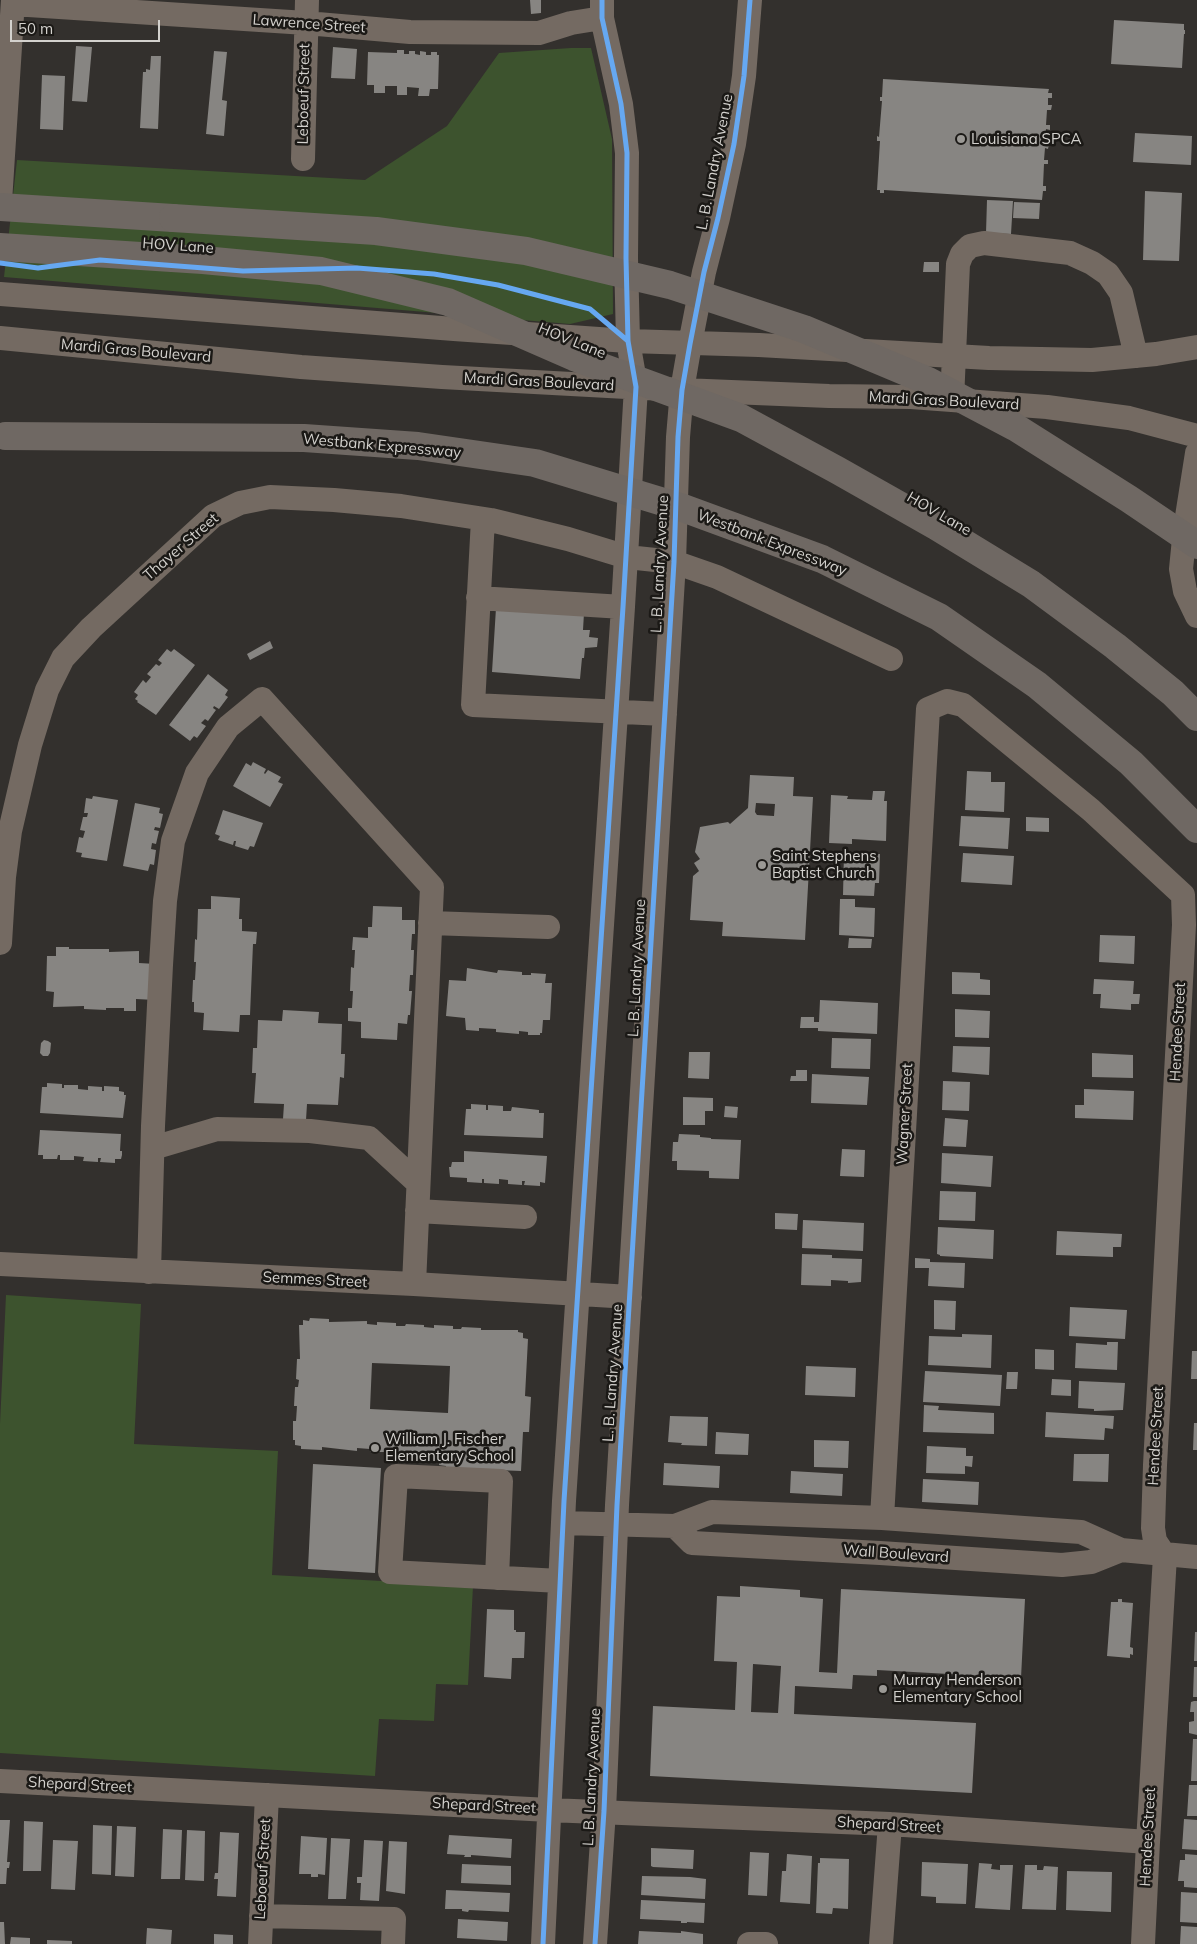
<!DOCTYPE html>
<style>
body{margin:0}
#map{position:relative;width:1197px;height:1944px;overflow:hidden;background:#33302d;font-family:Mulish,sans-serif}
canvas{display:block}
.scale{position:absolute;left:10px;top:20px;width:150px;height:22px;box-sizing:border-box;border:2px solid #d3d1cd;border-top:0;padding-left:6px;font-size:15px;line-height:18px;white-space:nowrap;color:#d3d1cd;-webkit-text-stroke:4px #1b1916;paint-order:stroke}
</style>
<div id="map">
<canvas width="1197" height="1944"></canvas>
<div class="scale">50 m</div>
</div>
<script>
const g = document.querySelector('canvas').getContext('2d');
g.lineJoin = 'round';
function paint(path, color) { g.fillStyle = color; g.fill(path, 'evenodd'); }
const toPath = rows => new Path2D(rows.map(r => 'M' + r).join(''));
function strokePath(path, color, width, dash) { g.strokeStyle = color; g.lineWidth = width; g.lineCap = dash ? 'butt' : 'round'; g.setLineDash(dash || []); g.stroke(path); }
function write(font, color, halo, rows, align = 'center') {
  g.font = font + ' Mulish,sans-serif'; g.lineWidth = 5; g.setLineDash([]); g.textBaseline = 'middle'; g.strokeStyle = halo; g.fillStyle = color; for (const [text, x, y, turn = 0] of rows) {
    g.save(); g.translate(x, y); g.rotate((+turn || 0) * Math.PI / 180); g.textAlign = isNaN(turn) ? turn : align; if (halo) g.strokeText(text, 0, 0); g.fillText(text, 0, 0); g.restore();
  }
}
paint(toPath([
 [571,48,591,48,612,139,613,314,570,324,4,277,17,160,365,180,447,126,499,53],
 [6,1295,141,1304,134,1444,278,1451,272,1575,473,1586,468,1685,436,1684,434,1721,379,1719,375,1776,0,1753,0,1424]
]), '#3d532e');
paint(toPath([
 [530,0,541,0,541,13,531,14],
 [1114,20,1184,24,1184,30,1185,30,1185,34,1184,34,1182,68,1111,64],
 [76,46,92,47,87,102,72,101],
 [333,47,357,49,355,79,331,78],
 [397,50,404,50,404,54,409,54,409,51,415,51,415,54,420,55,420,51,426,52,426,55,431,55,431,52,437,52,437,55,439,55,438,89,430,89,429,96,418,96,419,88,407,87,407,95,397,95,397,86,385,86,385,93,374,93,374,85,367,85,368,52,397,53],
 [214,51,227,52,222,100,227,101,224,136,206,134],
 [151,56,161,56,158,129,140,128,143,72,146,72,146,69,150,70],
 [42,75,65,76,63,130,40,129],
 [883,79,1049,89,1048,93,1052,93,1052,98,1048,98,1048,105,1052,105,1051,110,1047,110,1046,125,1050,125,1050,130,1046,129,1045,144,1049,144,1048,149,1045,148,1044,160,1048,160,1048,164,1044,164,1043,186,1046,186,1046,191,1043,191,1042,200,884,190,884,193,880,193,880,190,877,190,880,141,877,141,877,136,879,137,882,101,880,101,880,97,882,97],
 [1135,133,1192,136,1191,165,1133,162],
 [1145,191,1182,193,1179,261,1143,260],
 [987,200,1013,201,1011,234,986,233],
 [1014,202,1040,203,1039,219,1013,218],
 [924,262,939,262,939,272,923,272],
 [496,608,584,613,583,630,590,630,589,637,598,638,597,647,585,648,584,658,582,658,580,679,492,672],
 [270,641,273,648,250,660,247,654],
 [167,649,171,652,174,649,195,665,156,715,137,702,138,701,135,699,138,695,134,692,143,680,146,683,151,677,147,674,156,664,159,666,162,663,158,660],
 [208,674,228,690,225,695,228,697,219,709,214,706,213,708,216,710,208,721,205,719,201,723,206,726,197,738,194,736,190,741,169,725],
 [253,762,266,769,264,773,265,774,268,770,281,777,278,782,283,784,270,807,233,786,246,763,251,766],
 [967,771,991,772,991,782,1005,782,1004,812,965,810],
 [750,775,794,777,793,796,813,797,805,940,722,936,723,922,690,920,693,876,699,871,694,863,700,859,695,852,700,827,728,822,730,824,748,808],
 [756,803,775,804,774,816,757,815,755,812],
 [873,791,885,791,884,801,887,801,886,841,852,839,852,844,829,843,831,795,848,796,847,799,872,800],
 [93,796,118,800,107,861,81,857,82,853,76,852,79,837,83,838,85,831,80,830,83,817,87,817,88,813,84,813,86,798,92,799],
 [135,803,160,808,159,813,163,814,160,828,155,827,154,830,159,831,156,844,152,843,151,849,156,850,154,865,150,864,148,871,123,866],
 [223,810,263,823,254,847,250,846,248,850,235,846,236,841,234,841,233,845,218,840,220,836,215,834],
 [961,816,1010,818,1008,849,959,846],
 [1026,817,1049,818,1049,832,1026,831],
 [844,853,880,854,879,883,875,883,874,896,843,895],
 [963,853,1014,856,1012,885,961,882],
 [211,896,240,898,239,919,242,919,242,931,257,932,256,944,253,944,250,1015,240,1015,239,1032,203,1030,204,1013,194,1012,194,1002,192,1002,193,980,195,980,196,962,194,962,195,939,197,940,198,909,211,909],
 [840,899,855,899,855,907,875,908,874,937,839,935],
 [373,906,402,907,402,920,415,920,415,934,412,934,411,950,414,950,413,975,410,975,409,991,412,991,410,1015,408,1015,407,1024,398,1023,397,1040,361,1038,361,1022,348,1021,348,1008,352,1008,353,991,350,991,351,967,354,968,355,950,352,950,353,937,368,938,368,927,372,927],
 [1100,935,1135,936,1134,964,1099,962],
 [849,938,872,939,871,948,848,948],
 [56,947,69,947,69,949,109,949,109,952,139,951,139,963,156,964,155,1000,136,999,136,1011,124,1011,124,1008,106,1008,106,1010,84,1009,84,1006,53,1007,54,992,46,991,47,956,56,956],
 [467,968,497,973,498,970,522,972,522,975,531,975,531,973,546,974,545,983,552,983,550,1020,543,1020,542,1033,540,1033,540,1035,528,1035,528,1032,519,1031,519,1034,496,1032,496,1029,479,1028,479,1031,466,1030,465,1018,446,1016,449,980,466,981],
 [952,972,980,973,980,979,990,980,990,995,952,994],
 [1094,979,1134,981,1133,994,1140,994,1139,1004,1131,1004,1131,1010,1100,1008,1101,994,1093,994],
 [820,1000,878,1003,877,1034,818,1031,818,1028,800,1028,801,1017,814,1017,814,1022,819,1022],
 [955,1009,990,1011,989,1038,955,1037],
 [283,1010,319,1012,318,1023,342,1024,341,1054,345,1054,344,1078,340,1077,338,1105,307,1104,306,1120,283,1119,284,1104,254,1103,256,1073,252,1073,253,1048,257,1048,258,1020,282,1021],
 [832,1038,871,1039,870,1069,831,1068],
 [44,1040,48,1041,51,1043,50,1053,48,1056,43,1056,40,1053,41,1043],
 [953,1046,990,1047,989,1075,952,1072],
 [689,1052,710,1052,709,1079,688,1078],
 [1092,1053,1133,1055,1133,1078,1092,1077],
 [796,1070,807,1070,807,1081,790,1081,791,1076,796,1076],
 [812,1074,869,1077,867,1105,811,1103],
 [943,1081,970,1082,969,1111,942,1110],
 [47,1083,62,1084,62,1088,64,1088,64,1085,78,1085,78,1089,88,1090,88,1086,102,1087,102,1091,104,1091,104,1086,119,1087,119,1091,124,1092,124,1095,126,1095,123,1118,40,1113,42,1087,47,1087],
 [1084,1089,1134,1091,1133,1120,1075,1118,1075,1105,1084,1105],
 [683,1097,713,1098,713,1111,705,1111,705,1125,683,1125],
 [471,1104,486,1105,486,1110,488,1110,488,1105,503,1106,503,1111,511,1111,512,1107,539,1110,539,1113,544,1113,543,1138,464,1135,466,1109,471,1109],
 [725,1106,738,1107,737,1118,724,1117],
 [945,1118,968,1120,966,1147,943,1146],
 [40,1130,121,1134,120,1151,122,1151,122,1155,121,1159,115,1159,115,1163,100,1162,101,1158,98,1158,98,1162,83,1161,84,1157,74,1156,74,1160,60,1160,60,1155,58,1155,57,1159,43,1159,43,1155,38,1155],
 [679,1134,700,1135,700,1137,711,1138,711,1139,741,1140,739,1179,709,1178,709,1171,677,1170,677,1161,672,1161,673,1142,678,1142],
 [842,1149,865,1150,864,1177,840,1176],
 [464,1151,547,1156,545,1183,540,1182,540,1186,524,1185,525,1181,522,1181,522,1185,508,1184,508,1180,499,1179,499,1184,484,1183,484,1179,482,1179,482,1183,467,1182,467,1178,450,1177,449,1167,451,1167,452,1162,464,1162],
 [942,1153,993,1156,991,1187,941,1183],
 [940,1191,976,1192,975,1221,939,1220],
 [775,1213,798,1214,797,1230,775,1229],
 [803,1220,864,1223,863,1251,802,1248],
 [938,1227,994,1230,993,1259,940,1256,940,1255,937,1254],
 [1057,1231,1122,1234,1121,1247,1113,1247,1113,1257,1056,1255],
 [802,1254,832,1255,832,1258,862,1259,861,1282,848,1283,848,1281,831,1280,831,1286,801,1285],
 [915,1258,930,1259,930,1262,965,1263,964,1288,928,1286,929,1268,915,1268],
 [934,1300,956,1301,955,1330,934,1329],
 [1070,1307,1127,1310,1125,1339,1069,1336],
 [310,1318,329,1319,329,1322,367,1321,367,1324,377,1325,377,1322,396,1323,396,1326,405,1326,406,1324,424,1325,424,1327,434,1328,434,1325,453,1326,453,1329,461,1329,462,1327,481,1328,481,1330,518,1330,518,1332,523,1333,523,1338,528,1339,525,1396,531,1397,529,1432,523,1432,521,1471,446,1468,446,1466,439,1465,440,1456,430,1455,430,1452,417,1452,417,1454,398,1453,398,1452,389,1451,389,1452,370,1452,370,1449,357,1448,357,1451,322,1447,322,1450,301,1449,301,1446,295,1445,295,1440,293,1440,293,1421,296,1421,297,1406,294,1406,295,1387,298,1387,299,1380,296,1379,297,1359,300,1359,299,1325,303,1325,303,1320,309,1321],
 [372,1363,450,1366,448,1413,370,1409],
 [962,1334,992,1335,991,1368,928,1365,929,1336,962,1337],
 [1107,1342,1118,1342,1117,1370,1075,1368,1076,1343,1107,1345],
 [1035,1349,1054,1350,1054,1370,1035,1369],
 [1192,1351,1197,1351,1197,1379,1191,1379],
 [806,1366,856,1368,855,1397,805,1395],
 [925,1371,1002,1375,1000,1406,923,1402],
 [1007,1372,1018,1372,1017,1389,1006,1389],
 [1052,1379,1071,1380,1071,1396,1051,1395],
 [1079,1381,1125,1383,1123,1410,1094,1411,1094,1409,1078,1408],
 [924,1405,939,1406,938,1410,994,1413,994,1434,923,1432],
 [1046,1412,1114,1416,1113,1429,1105,1428,1104,1440,1045,1437],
 [670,1416,708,1417,707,1446,681,1445,682,1443,668,1442],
 [1194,1423,1197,1423,1197,1450,1193,1450],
 [716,1432,749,1434,748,1455,715,1454],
 [814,1440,849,1441,848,1468,814,1467],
 [927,1446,966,1448,966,1456,973,1456,972,1467,965,1466,965,1474,926,1473],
 [1074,1454,1109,1454,1108,1482,1073,1481],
 [664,1463,720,1466,719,1488,663,1485],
 [313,1464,381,1468,375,1573,308,1569],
 [791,1471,843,1474,842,1496,790,1493],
 [923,1479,979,1482,978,1505,922,1502],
 [740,1586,800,1590,800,1597,823,1599,819,1672,837,1673,841,1589,1025,1599,1021,1678,877,1670,877,1676,853,1675,852,1689,795,1686,794,1714,976,1723,972,1793,650,1776,653,1706,735,1710,737,1662,714,1661,717,1596,740,1597],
 [753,1664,781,1666,778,1713,751,1712],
 [1118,1599,1122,1599,1122,1602,1133,1603,1130,1647,1133,1648,1133,1655,1130,1654,1130,1658,1107,1656,1111,1602,1118,1602],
 [487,1609,514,1610,514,1630,516,1630,516,1632,525,1632,524,1658,512,1658,511,1679,484,1677],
 [1195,1632,1197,1632,1197,1661,1194,1661],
 [1194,1667,1197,1667,1197,1697,1193,1697],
 [1194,1701,1197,1701,1197,1735,1189,1733,1189,1722,1194,1721,1194,1712,1190,1712,1191,1702],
 [1193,1739,1197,1739,1197,1781,1191,1781],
 [1189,1785,1197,1785,1197,1816,1187,1816],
 [1184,1819,1197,1820,1197,1850,1182,1849],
 [0,1820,10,1820,7,1862,10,1862,9,1868,7,1868,6,1884,0,1884],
 [24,1821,43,1822,41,1871,23,1871],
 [93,1825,112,1826,111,1875,92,1874],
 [117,1826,136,1827,134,1877,115,1876],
 [163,1829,182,1830,180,1879,161,1879],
 [187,1830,205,1831,204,1881,185,1880],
 [220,1832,239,1833,236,1897,217,1896,218,1879,214,1879,215,1873,218,1873],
 [449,1835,512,1839,511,1858,471,1855,471,1857,464,1857,465,1855,447,1854],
 [301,1836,327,1838,325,1875,318,1874,318,1877,311,1877,311,1874,299,1874],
 [331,1838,350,1839,346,1899,328,1899],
 [53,1840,78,1841,75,1890,51,1889],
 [364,1840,383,1841,379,1901,360,1900,361,1883,357,1883,357,1877,362,1877],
 [389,1841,407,1842,405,1894,386,1891],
 [651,1848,694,1850,693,1869,653,1867,651,1866],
 [750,1852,769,1853,767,1896,748,1895],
 [787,1854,812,1856,810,1904,780,1902,782,1871,786,1871],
 [1185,1854,1197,1855,1197,1888,1184,1887,1184,1881,1178,1881,1180,1860,1185,1860],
 [820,1858,849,1859,848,1909,833,1908,832,1914,816,1913,818,1863,820,1863],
 [922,1862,968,1864,966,1904,936,1903,936,1897,921,1896],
 [979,1863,992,1864,991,1869,1000,1870,1000,1865,1013,1865,1010,1910,975,1908],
 [462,1864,511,1866,511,1885,461,1883],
 [1025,1865,1037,1865,1037,1870,1043,1870,1044,1866,1058,1867,1056,1910,1022,1909],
 [1067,1871,1112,1872,1111,1912,1066,1910],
 [642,1876,690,1877,706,1879,705,1899,641,1895],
 [446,1890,510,1893,509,1912,469,1910,468,1912,462,1911,462,1909,445,1909],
 [1181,1892,1197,1893,1197,1923,1180,1922],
 [641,1900,705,1903,704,1923,687,1922,687,1923,681,1923,681,1921,640,1919],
 [458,1919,508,1922,507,1941,457,1938],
 [0,1922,4,1922,5,1944,0,1944],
 [1181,1926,1197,1927,1197,1944,1180,1944],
 [147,1928,172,1930,171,1944,146,1944],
 [639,1931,681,1933,681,1931,703,1934,703,1944,638,1944],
 [214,1934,233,1935,233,1944,214,1944],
 [11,1937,30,1938,30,1944,10,1944],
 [47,1940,72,1941,72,1944,47,1944]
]), '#878582');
strokePath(toPath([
 [13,4,306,23,410,32,539,33,571,23,602,18],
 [303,159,307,0],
 [0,202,13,0],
 [0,294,454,329,628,341,759,345,989,358,1092,360,1156,354,1197,347],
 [0,338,301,367,442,377,682,390,829,396,911,397,1047,407,1129,418,1197,436],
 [952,400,958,264,962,254,970,246,984,243,1070,253,1092,263,1108,274,1121,293,1136,356],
 [1197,453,1185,529,1181,569,1185,591,1197,616],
 [483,519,473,705,665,714],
 [478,598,623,607],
 [430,923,548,927],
 [0,943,4,877,10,831,30,745,47,690,63,658,91,628,213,516,240,503,270,497,334,500,401,506,491,520,568,539,627,557,674,562,717,577,891,659],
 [153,1148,217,1129,310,1131,369,1138,418,1183],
 [417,1211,525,1217],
 [0,1264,414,1284,630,1297],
 [149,1272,153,1126,161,965,165,901,173,841,197,773,228,727,262,699,432,887,414,1284],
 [882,1518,928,709,947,701,963,705,1091,810,1183,895,1184,925,1155,1465,1153,1528,1155,1541,1165,1556,1148,1842,1143,1944],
 [563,1523,675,1526,712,1512,882,1518,1081,1532,1121,1550,1197,1557],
 [675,1526,692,1543,880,1553,1062,1565,1091,1562,1121,1550],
 [497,1578,501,1481,396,1476,390,1572,560,1581],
 [0,1781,549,1810,890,1824,1148,1842],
 [261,1916,394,1919,393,1944],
 [260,1944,267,1795],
 [543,1944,564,1501,623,607,636,387,628,341,626,258,627,153,621,104,602,18,602,0],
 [595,1944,604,1811,617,1505,674,562,678,437,682,390,690,344,704,272,718,218,734,144,744,76,750,0],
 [749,1944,766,1944],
 [881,1944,890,1824]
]), '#746a62', 24);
strokePath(toPath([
 [0,207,173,218]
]), '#6f6863', 28);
strokePath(toPath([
 [173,218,376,231,526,251,670,285,804,329,928,381,1015,427,1129,499,1197,545],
 [0,247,203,260,321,271,448,302,574,357,741,418,837,470,936,526,1031,584,1115,646,1173,693,1197,717],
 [5,436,304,438,418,446,535,463,683,508,822,559,939,617,1037,685,1131,763,1197,829]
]), '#6f6863', 28);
strokePath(toPath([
 [0,263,38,268,100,260,243,271,357,268,434,274,498,285,590,309,628,341],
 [543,1944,564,1501,623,607,636,387,628,341,626,258,627,153,621,104,602,18,602,0],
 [595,1944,604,1811,617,1505,674,562,678,437,682,390,690,344,704,272,718,218,734,144,744,76,750,0]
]), '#66a8f1', 5);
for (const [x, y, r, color] of [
 [961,139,5,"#9b9995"],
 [762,865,5,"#9b9995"],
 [375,1448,5,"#9b9995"],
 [883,1689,5,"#9b9995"]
]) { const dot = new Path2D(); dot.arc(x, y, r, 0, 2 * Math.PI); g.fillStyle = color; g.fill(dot); strokePath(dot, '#1b1916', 2); }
write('15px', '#d3d1cd', '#1b1916', [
 ["Lawrence Street",309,24,4],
 ["Leboeuf Street",304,94,-89],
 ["L. B. Landry Avenue",715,162,-79],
 ["HOV Lane",178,246,4],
 ["HOV Lane",572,341,22],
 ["Mardi Gras Boulevard",136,351,5],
 ["Mardi Gras Boulevard",539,382,3],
 ["Mardi Gras Boulevard",944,401,3],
 ["Westbank Expressway",382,446,5],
 ["HOV Lane",939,514,30],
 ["Westbank Expressway",772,543,21],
 ["Thayer Street",181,547,-41],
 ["L. B. Landry Avenue",660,564,-87],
 ["L. B. Landry Avenue",637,968,-87],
 ["Hendee Street",1178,1032,-87],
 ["Wagner Street",905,1114,-87],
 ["Semmes Street",315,1280,3],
 ["L. B. Landry Avenue",613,1373,-86],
 ["Hendee Street",1156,1436,-87],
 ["Wall Boulevard",896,1554,4],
 ["L. B. Landry Avenue",592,1777,-87],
 ["Shepard Street",80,1785,3],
 ["Shepard Street",484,1806,3],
 ["Shepard Street",889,1825,3],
 ["Hendee Street",1148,1837,-87],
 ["Leboeuf Street",263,1869,-87]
]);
write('15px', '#d3d1cd', '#1b1916', [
 ["Louisiana SPCA",971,139],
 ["Saint Stephens",772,856],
 ["Baptist Church",772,873],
 ["William J. Fischer",385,1439],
 ["Elementary School",385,1456],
 ["Murray Henderson",893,1680],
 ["Elementary School",893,1697]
], 'left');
</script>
